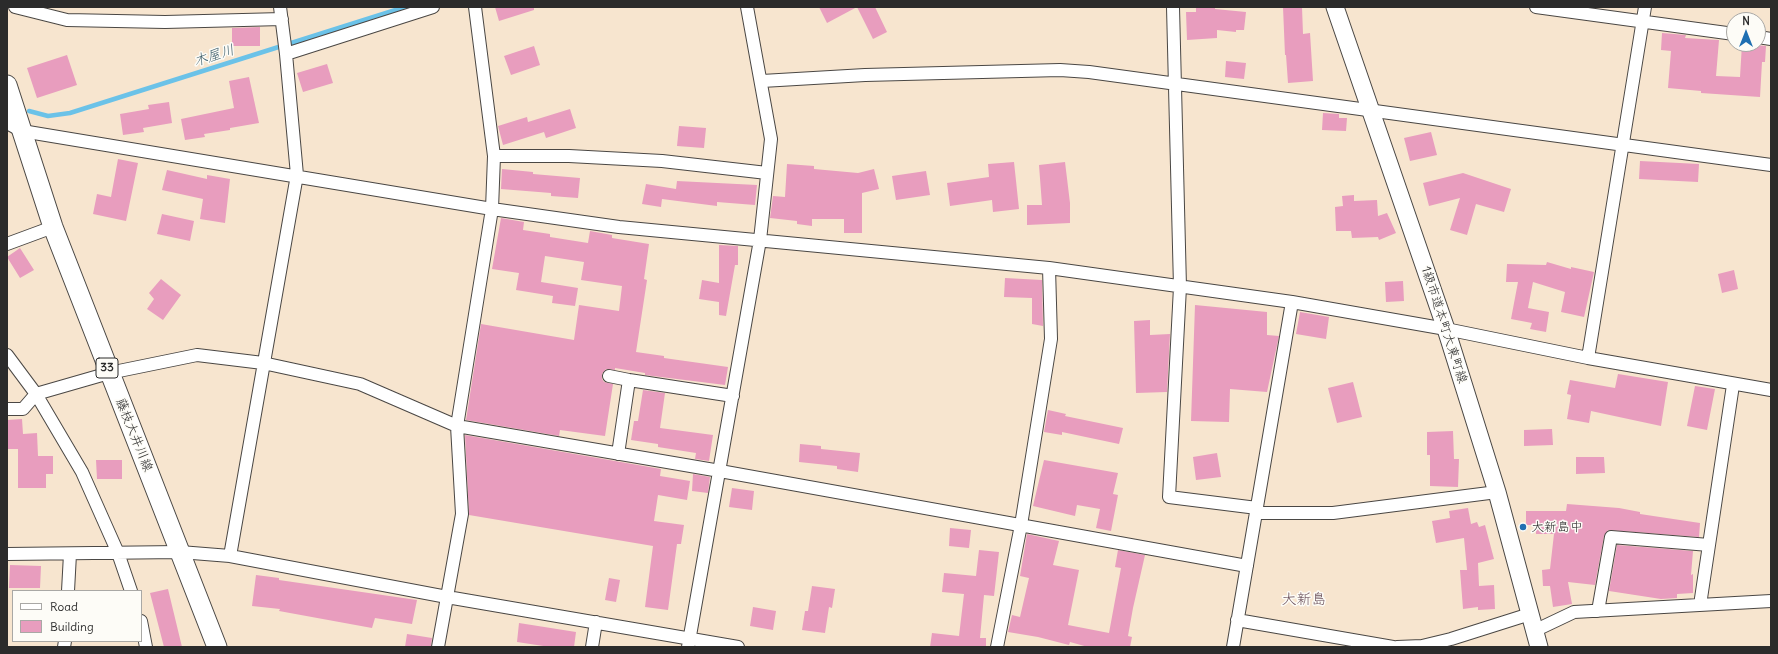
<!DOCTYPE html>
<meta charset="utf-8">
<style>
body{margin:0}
#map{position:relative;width:1778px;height:654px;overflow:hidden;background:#f7e5cf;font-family:Delius,sans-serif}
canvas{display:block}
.frame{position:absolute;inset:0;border:8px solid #2b2b2b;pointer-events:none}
.legend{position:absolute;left:12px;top:590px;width:130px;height:52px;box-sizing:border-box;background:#fdfcf7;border:1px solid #a9a8a5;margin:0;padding:5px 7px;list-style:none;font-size:12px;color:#2b2b2b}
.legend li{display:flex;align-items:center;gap:8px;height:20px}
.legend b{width:20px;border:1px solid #a9a8a5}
.north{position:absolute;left:1726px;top:12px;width:40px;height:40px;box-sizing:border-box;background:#fdfcf7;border:1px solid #a9a8a5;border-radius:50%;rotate:0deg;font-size:11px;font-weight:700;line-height:16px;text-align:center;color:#2b2b2b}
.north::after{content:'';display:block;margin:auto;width:14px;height:18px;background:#1f6fb2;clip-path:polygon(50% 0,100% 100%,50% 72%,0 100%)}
</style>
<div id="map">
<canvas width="1778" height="654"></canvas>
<div class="frame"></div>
<ul class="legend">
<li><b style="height:5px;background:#fff"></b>Road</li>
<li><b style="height:11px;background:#e89dbe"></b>Building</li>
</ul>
<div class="north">N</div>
</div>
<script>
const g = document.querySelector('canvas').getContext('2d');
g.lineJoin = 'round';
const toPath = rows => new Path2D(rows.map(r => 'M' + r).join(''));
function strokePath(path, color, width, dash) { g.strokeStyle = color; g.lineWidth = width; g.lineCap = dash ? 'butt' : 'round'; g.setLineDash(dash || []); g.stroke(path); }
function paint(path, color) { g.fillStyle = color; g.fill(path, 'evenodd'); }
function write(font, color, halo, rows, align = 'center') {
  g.font = font + ' Delius,"Klee One",sans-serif'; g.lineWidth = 3; g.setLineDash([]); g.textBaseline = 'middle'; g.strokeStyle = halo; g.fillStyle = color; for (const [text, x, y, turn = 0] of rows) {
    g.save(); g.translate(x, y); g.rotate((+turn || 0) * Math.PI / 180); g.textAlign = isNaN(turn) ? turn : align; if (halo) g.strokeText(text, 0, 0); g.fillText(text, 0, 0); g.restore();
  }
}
strokePath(toPath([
 [29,111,48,116,70,113,405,7]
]), '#6bc2e8', 4.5);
paint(toPath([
 [495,7,534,7,534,10,499,21],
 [819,7,875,7,887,32,873,39,857,7,827,23],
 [1196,7,1215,7,1215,9,1246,12,1244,30,1236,30,1236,32,1217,30,1217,38,1187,40,1186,12,1196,12],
 [1283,7,1302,7,1303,34,1310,33,1313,81,1288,83,1286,55,1285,55],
 [260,27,260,46,232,46,232,28],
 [1662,33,1686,35,1685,38,1719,40,1716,76,1740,77,1742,44,1766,46,1765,62,1762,62,1760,97,1701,93,1701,91,1668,88,1671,51,1661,50],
 [534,46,540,65,511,75,504,56],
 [67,55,77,85,37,98,27,68],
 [1226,61,1246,63,1244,79,1225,77],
 [327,64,333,83,303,92,297,73],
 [249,77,259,123,230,128,230,130,204,134,205,137,185,140,181,119,234,108,229,81],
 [169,102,172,123,143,128,144,132,123,135,120,114,149,109,148,105],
 [570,109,576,128,546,138,544,132,503,145,498,126,527,117,528,122],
 [1323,113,1339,114,1339,118,1347,118,1346,131,1322,130],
 [679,126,706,128,704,148,677,146],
 [1431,132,1437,155,1410,161,1404,138],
 [118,159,138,163,126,221,93,214,97,194,111,197],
 [1640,161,1699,164,1698,182,1639,179],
 [1014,162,1019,209,993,212,992,200,950,206,947,183,989,177,988,164],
 [1065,162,1070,203,1070,223,1027,225,1027,205,1042,205,1039,165],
 [787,164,814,166,814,169,858,173,874,169,879,189,862,193,862,233,844,233,844,219,812,219,812,226,797,224,797,221,770,218,773,196,785,197],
 [502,169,533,172,533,174,580,178,578,198,551,196,551,193,501,189],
 [167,170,207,179,207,175,230,179,225,223,200,219,203,199,162,190],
 [926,171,930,195,896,200,892,176],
 [1463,173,1511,189,1504,212,1476,204,1467,235,1450,230,1460,198,1429,206,1423,183],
 [677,181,757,185,755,205,717,202,717,206,662,199,661,207,642,204,646,184,676,189],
 [1354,195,1354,201,1377,200,1378,216,1387,213,1396,233,1379,240,1378,237,1352,238,1351,231,1336,231,1335,207,1343,206,1342,196],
 [162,214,194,221,190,241,157,234],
 [501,218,524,222,523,230,550,234,550,237,588,243,590,231,612,235,612,238,649,244,644,279,647,280,636,352,664,356,664,358,728,367,725,385,645,375,645,373,615,368,615,370,606,369,602,374,602,379,604,382,613,384,605,436,560,430,559,436,466,420,481,324,574,340,579,305,619,311,622,286,581,280,584,262,545,256,541,282,578,288,575,306,552,303,553,296,516,290,519,273,492,269],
 [719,245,738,246,738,265,735,265,726,316,719,315,719,302,699,299,702,280,719,283],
 [20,248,34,270,20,278,7,257],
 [1547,262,1571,269,1571,267,1594,272,1584,317,1561,312,1565,292,1533,282,1528,308,1549,312,1546,332,1530,329,1532,323,1511,319,1518,282,1506,282,1507,264,1546,265],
 [1734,270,1738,289,1722,293,1718,274],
 [1005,278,1042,280,1043,326,1032,324,1032,298,1004,297],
 [161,279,181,295,163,320,147,309,154,299,149,293],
 [1403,281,1404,301,1386,302,1385,282],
 [1195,305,1267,312,1267,335,1279,336,1267,392,1230,389,1229,422,1191,421],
 [1300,312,1329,317,1326,339,1296,334],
 [1150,320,1150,335,1170,334,1167,392,1136,393,1134,321],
 [1618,374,1668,382,1661,426,1591,411,1589,423,1567,419,1571,395,1567,394,1570,380,1615,388],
 [1353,382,1362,417,1337,423,1328,388],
 [1695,386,1715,389,1707,430,1687,426],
 [643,390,665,393,660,428,713,435,709,461,695,459,696,453,658,447,658,444,631,440,634,421,638,421],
 [1048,410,1066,414,1065,416,1123,428,1119,444,1062,432,1062,435,1044,432],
 [22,419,23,434,37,433,38,456,53,456,53,474,46,474,46,488,18,488,18,449,7,449,7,420],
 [1552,429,1553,445,1524,446,1524,430],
 [1453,431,1454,459,1459,459,1458,487,1430,486,1430,455,1427,455,1427,432],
 [465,435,661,469,660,476,690,481,687,500,658,495,654,521,684,525,681,544,677,544,668,610,645,607,653,546,469,515],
 [800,444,821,446,821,449,860,453,858,472,837,469,837,466,799,462],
 [1217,453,1221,477,1196,480,1193,457],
 [1576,457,1604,457,1605,473,1576,474],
 [96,460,122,460,122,479,97,479],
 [1044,460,1118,473,1113,494,1118,495,1111,531,1096,528,1100,509,1077,505,1075,516,1033,506],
 [693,474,710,477,708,493,692,491],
 [732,488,754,491,752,510,729,507],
 [1567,504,1619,508,1640,512,1640,514,1700,523,1699,537,1608,530,1604,536,1595,585,1568,582,1572,604,1553,607,1550,586,1543,586,1542,570,1550,569,1554,534,1536,534,1536,525,1526,525,1526,511,1566,511],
 [1468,508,1471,524,1477,522,1479,527,1485,525,1494,559,1478,563,1479,586,1494,585,1495,609,1478,610,1478,607,1463,609,1460,570,1467,570,1464,538,1436,543,1432,521,1450,518,1449,511],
 [950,528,971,530,969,548,949,546],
 [1027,534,1059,541,1053,565,1079,570,1068,625,1109,633,1121,568,1115,567,1118,550,1145,555,1133,608,1128,636,1132,637,1130,647,1088,647,1070,642,1069,645,1038,637,1008,632,1012,615,1020,617,1029,578,1020,576],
 [1617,545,1693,551,1691,575,1693,574,1693,593,1677,594,1677,598,1661,599,1609,591],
 [979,550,999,552,994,596,984,595,980,638,986,638,986,647,930,647,932,633,959,636,964,594,942,592,944,573,976,576],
 [10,565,41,566,40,588,9,588],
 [256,575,279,578,279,580,417,600,412,624,375,618,372,628,279,611,280,609,252,606],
 [609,578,620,580,616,602,605,600],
 [812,586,835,589,832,608,829,607,825,633,802,630,805,611,808,611],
 [168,589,182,647,164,647,150,593],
 [753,607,776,611,773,630,750,626],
 [519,623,576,632,574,647,550,647,517,642],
 [407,634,432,638,431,647,405,647]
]), '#e89dbe');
const street = toPath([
 [15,7,67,20,165,22,282,19],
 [1173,7,1180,287,1169,497,1257,508],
 [1536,7,1734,34],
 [1758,37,1771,39],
 [286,54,433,7],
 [762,81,865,75,1060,70,1089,72,1771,165],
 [7,123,22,131,492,209,619,227,1049,268,1292,302,1446,329,1588,358,1771,390],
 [494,156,569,156,662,161,767,173],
 [7,244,53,227],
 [7,355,36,394,82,472,118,553,131,591],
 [1588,358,1645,7],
 [609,376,629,380,733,396],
 [7,409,23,409,36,394,109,373,197,355,263,363,360,384,457,426,720,471,1247,566],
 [618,454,629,380],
 [1256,513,1333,513,1497,492],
 [7,554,180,552,230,556,447,597,738,647],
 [230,556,297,175,286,54,280,7],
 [68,591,70,554],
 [1700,605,1733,385],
 [1598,611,1611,537,1709,545],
 [1237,620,1393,647],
 [141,621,146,647],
 [1534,631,1574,612,1771,601],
 [64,647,65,641],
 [438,647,462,514,457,426,492,209,494,156,475,7],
 [592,647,596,622],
 [688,647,760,240,771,139,747,7],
 [997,647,1021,525,1051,339,1049,268],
 [1233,647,1292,302],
 [1397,647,1422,646,1451,639,1530,614]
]);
const secondary = toPath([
 [1335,7,1446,329,1497,492,1539,647]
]);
const primary = toPath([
 [7,85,53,227,217,647]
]);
strokePath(street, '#4a4744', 14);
strokePath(secondary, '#4a4744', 19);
strokePath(primary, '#4a4744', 21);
strokePath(street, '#fff', 12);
strokePath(secondary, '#fff', 17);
strokePath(primary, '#fff', 19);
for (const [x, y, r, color] of [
 [1523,527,4,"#1f6fb2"]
]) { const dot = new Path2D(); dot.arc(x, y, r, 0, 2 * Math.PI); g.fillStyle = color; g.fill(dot); strokePath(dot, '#fdfcf7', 1.5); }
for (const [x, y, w] of [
 [107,368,22]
]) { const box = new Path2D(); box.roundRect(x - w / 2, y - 10, w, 20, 3); g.fillStyle = '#fdfcf7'; g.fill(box); strokePath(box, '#2b2b2b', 1); }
write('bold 12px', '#2b2b2b', null, [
 ["33",107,368]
]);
write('13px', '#2b2b2b', '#fdfcf7', [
 ["1級市道本町大東町線",1444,325,72],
 ["藤枝大井川線",134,435,68]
]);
write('13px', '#2b2b2b', '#fdfcf7', [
 ["大新島中",1531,527]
], 'left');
write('italic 14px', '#41606d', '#fdfcf7', [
 ["木屋川",214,56,-18]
]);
write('15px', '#6d535e', '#fdfcf7', [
 ["大新島",1304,600]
]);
</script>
